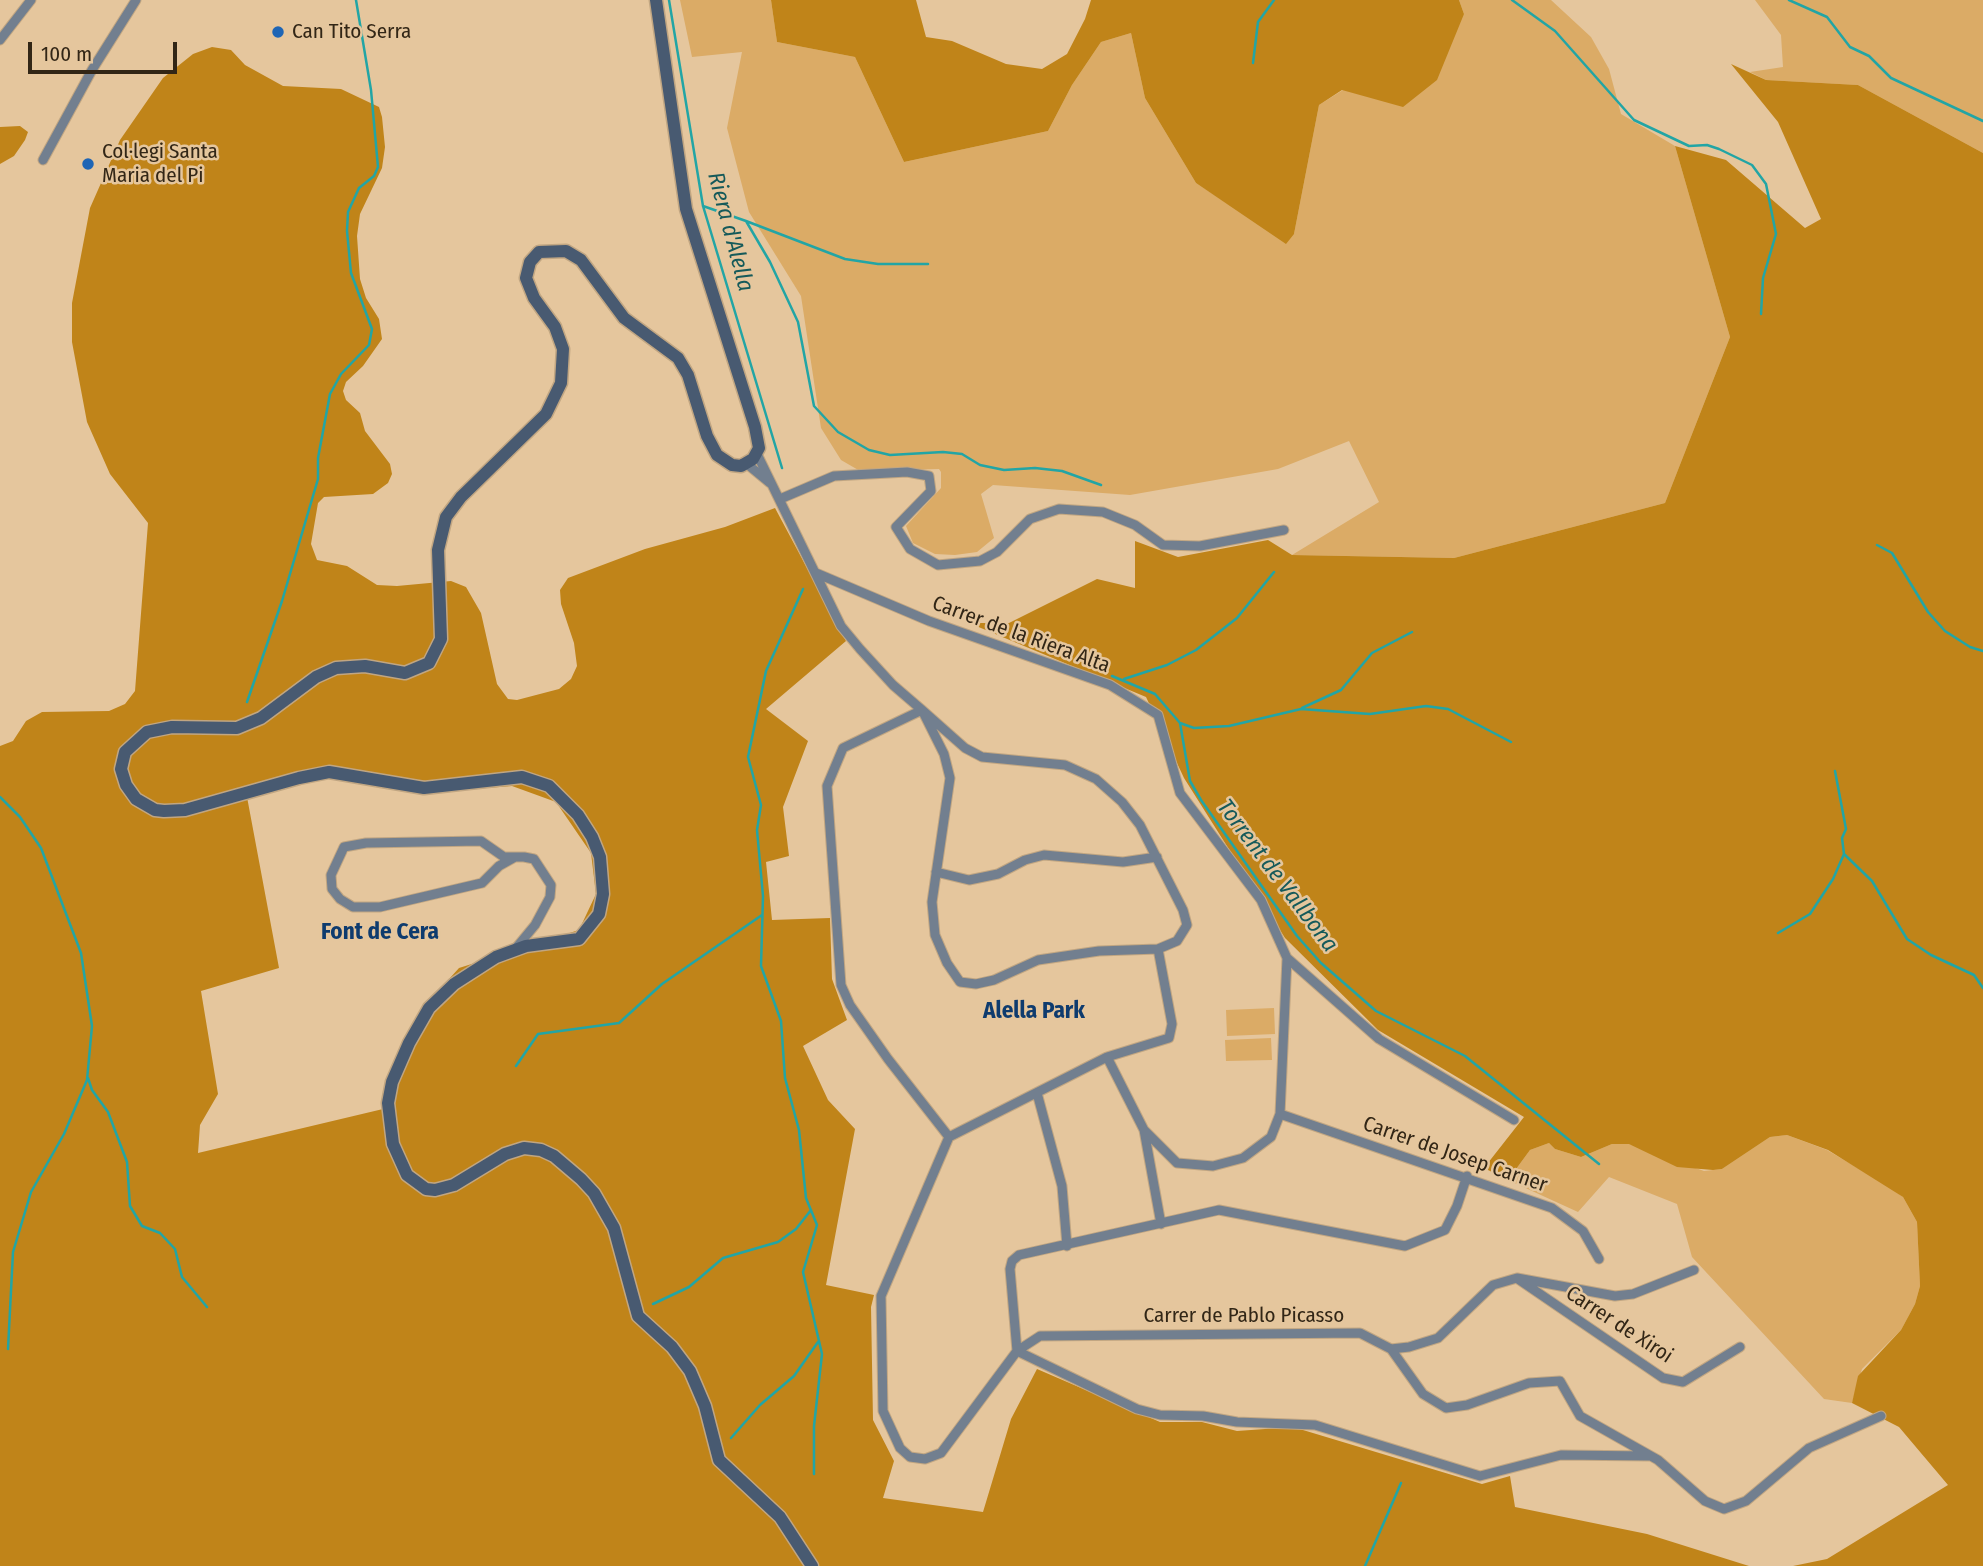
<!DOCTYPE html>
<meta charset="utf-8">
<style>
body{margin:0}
#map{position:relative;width:1983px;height:1566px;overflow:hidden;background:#e5c69d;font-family:"Fira Sans Condensed",sans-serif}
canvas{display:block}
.scale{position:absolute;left:28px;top:42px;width:149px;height:32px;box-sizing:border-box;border:4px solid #322616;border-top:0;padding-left:9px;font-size:21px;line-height:24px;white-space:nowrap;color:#322616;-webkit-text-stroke:5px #e5c69d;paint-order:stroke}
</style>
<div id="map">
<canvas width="1983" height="1566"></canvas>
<div class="scale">100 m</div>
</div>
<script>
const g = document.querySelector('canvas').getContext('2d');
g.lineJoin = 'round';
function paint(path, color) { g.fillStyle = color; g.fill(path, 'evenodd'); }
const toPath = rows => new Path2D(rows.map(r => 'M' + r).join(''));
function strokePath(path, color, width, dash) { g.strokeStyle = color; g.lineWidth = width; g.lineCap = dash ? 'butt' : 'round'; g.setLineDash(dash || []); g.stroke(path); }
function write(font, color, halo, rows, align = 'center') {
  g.font = font + ' "Fira Sans Condensed",sans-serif'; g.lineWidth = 5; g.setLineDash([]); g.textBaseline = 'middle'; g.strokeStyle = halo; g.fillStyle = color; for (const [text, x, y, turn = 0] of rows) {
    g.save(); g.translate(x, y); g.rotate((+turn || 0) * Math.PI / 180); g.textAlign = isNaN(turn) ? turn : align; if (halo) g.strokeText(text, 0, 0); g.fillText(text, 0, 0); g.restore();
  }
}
paint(toPath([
 [680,0,771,0,777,42,855,57,904,162,1048,131,1072,85,1101,42,1131,33,1145,98,1196,183,1228,204,1294,234,1319,105,1464,14,1459,0,1551,0,1591,37,1609,69,1621,114,1675,146,1730,337,1665,503,1454,558,1292,555,1379,502,1349,441,1278,469,1130,495,993,485,981,494,994,538,977,552,955,555,935,554,913,543,906,526,941,488,941,472,939,469,860,471,841,460,821,428,801,296,749,212,727,128,742,52,692,57],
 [1755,0,1983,0,1983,153,1858,85,1766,80,1750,72,1783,67,1781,35],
 [1274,1008,1275,1034,1227,1036,1226,1010],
 [1271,1038,1272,1060,1226,1061,1225,1040],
 [1787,1135,1827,1150,1888,1186,1903,1197,1917,1222,1920,1286,1915,1304,1901,1330,1862,1369,1852,1403,1824,1399,1692,1257,1677,1204,1609,1177,1578,1212,1508,1180,1530,1150,1549,1143,1555,1149,1581,1157,1612,1144,1630,1144,1704,1171,1722,1169,1770,1137]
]), '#dbab66');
paint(toPath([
 [771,0,916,0,926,37,952,41,1006,64,1042,69,1067,54,1085,19,1091,0,1459,0,1464,14,1437,80,1403,107,1342,90,1319,105,1294,234,1286,244,1196,183,1145,98,1131,33,1101,42,1072,85,1048,131,904,162,855,57,777,42],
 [212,47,231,50,245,65,283,86,341,89,379,107,382,117,385,147,382,168,360,214,357,236,360,279,366,298,379,319,382,339,363,366,346,382,343,391,346,400,360,413,365,431,390,464,392,474,388,483,373,494,324,497,318,503,311,544,317,560,347,566,377,585,397,586,451,581,466,587,481,613,497,684,508,699,517,700,559,689,571,679,577,666,574,643,561,604,560,590,568,578,645,549,725,527,775,508,846,641,766,709,808,741,783,807,789,856,766,862,772,920,830,918,832,979,847,1020,803,1046,828,1100,855,1129,826,1285,874,1295,871,1307,873,1420,894,1461,883,1498,983,1512,1011,1419,1037,1369,1160,1422,1202,1422,1237,1431,1293,1427,1482,1484,1510,1476,1515,1507,1647,1534,1749,1566,0,1566,0,746,13,741,26,721,42,712,109,711,125,704,135,691,148,523,110,474,87,422,72,342,72,303,90,208,120,140,163,78,193,54],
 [322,778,424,793,512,786,556,802,591,853,596,894,579,930,459,968,431,999,383,1109,198,1153,200,1125,218,1094,201,991,279,968,247,797],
 [1731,64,1766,80,1858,85,1983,153,1983,1566,1793,1566,1827,1559,1948,1485,1899,1427,1852,1403,1858,1376,1901,1330,1915,1304,1920,1286,1917,1222,1903,1197,1828,1150,1787,1135,1770,1137,1722,1169,1713,1170,1677,1167,1629,1144,1612,1144,1581,1157,1555,1149,1549,1143,1530,1150,1508,1180,1484,1168,1524,1117,1378,1030,1285,938,1184,778,1146,697,969,623,1009,623,1097,579,1135,588,1135,541,1178,557,1268,540,1292,555,1454,558,1665,503,1730,337,1675,146,1726,160,1805,228,1821,219,1778,122],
 [20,126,28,132,25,140,14,156,0,164,0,127]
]), '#c08419');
strokePath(toPath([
 [669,0,703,206,782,468],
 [1512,0,1555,31,1634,120,1689,146,1707,145,1719,149,1752,165,1766,184,1776,234,1763,278,1761,314],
 [1789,0,1827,17,1850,47,1869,56,1891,78,1983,121],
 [1253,63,1258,22,1274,0],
 [703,206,746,221,770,262,798,322,814,406,838,432,869,450,890,455,943,452,962,454,980,465,1004,470,1035,468,1062,471,1101,485],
 [746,221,845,259,878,264,928,264],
 [1877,545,1892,553,1928,612,1945,631,1970,647,1983,651],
 [803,589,766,671,748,757,761,805,757,830,763,896,761,966,781,1021,785,1078,799,1130,806,1198,817,1225,803,1272,822,1354,814,1426,814,1474],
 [1112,676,1155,694,1180,723,1190,781,1201,800,1297,936,1321,963,1376,1011,1465,1056,1599,1164],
 [1124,679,1167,665,1196,650,1237,618,1274,572],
 [247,702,282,601,318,479,318,458,330,394,341,374,369,345,372,329,351,273,347,231,348,212,359,188,374,176,378,167,371,90,356,0],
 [1302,708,1341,690,1372,653,1412,632],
 [1180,723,1194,728,1229,726,1301,709,1370,714,1426,706,1448,709,1511,742],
 [1835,771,1846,829,1842,838,1844,854,1872,881,1907,939,1931,955,1974,975,1983,988],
 [0,797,20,817,41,848,81,953,92,1026,87,1080,64,1134,31,1192,13,1252,8,1349],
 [1778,933,1810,914,1833,879,1844,854],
 [516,1066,538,1034,619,1023,662,984,762,915],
 [88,1078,92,1090,108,1112,127,1162,130,1206,142,1226,160,1233,175,1249,182,1277,207,1307],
 [653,1304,689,1287,723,1258,778,1242,796,1229,811,1210],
 [731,1438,760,1405,794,1376,818,1342],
 [1365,1566,1401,1483]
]), '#22a5a5', 2.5);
const minor = toPath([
 [0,40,31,0],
 [43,160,92,70,136,0],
 [757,454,841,626,860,649,893,685,922,710,965,748,982,757,1065,765,1096,779,1122,802,1140,825,1183,910,1187,925,1177,941,1158,949,1099,951,1038,960,994,980,976,984,960,982,947,963,935,935,932,902,950,778,944,754,922,710],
 [747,464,770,483],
 [780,499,834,476,907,472,929,476,931,491,896,527,910,549,938,565,980,561,997,552,1030,519,1059,509,1103,512,1135,525,1163,545,1200,546,1284,530],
 [816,573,929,621,1110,685,1158,715,1180,793,1261,900,1287,958,1280,1114,1271,1137,1243,1158,1213,1166,1177,1163,1144,1130,1107,1057],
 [922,710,843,748,827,786,841,985,850,1005,888,1059,949,1137],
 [515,857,499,866,482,883,380,907,353,907,340,899,332,889,331,875,344,847,366,843,481,841,504,857,524,857,534,859,551,885,550,897,535,925,516,948],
 [936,872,969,880,998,874,1025,860,1044,855,1123,862,1157,857],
 [1287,958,1379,1039,1514,1120],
 [1037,1093,1062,1186,1067,1246],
 [1280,1114,1552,1208,1583,1231,1599,1259],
 [1144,1130,1161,1224],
 [949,1137,881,1296,883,1411,900,1448,910,1457,925,1459,941,1453,1017,1351,1040,1336,1360,1333,1391,1349,1409,1347,1438,1338,1493,1285,1517,1278,1615,1296,1633,1294,1694,1270],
 [949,1137,1107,1057,1169,1038,1172,1024,1158,949],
 [1518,1279,1663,1378,1683,1382,1740,1347],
 [1391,1349,1423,1394,1446,1408,1467,1405,1529,1383,1560,1381,1580,1416,1658,1460,1705,1501,1724,1509,1746,1501,1809,1448,1881,1416],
 [1017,1351,1137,1409,1160,1415,1203,1416,1237,1422,1315,1425,1480,1476,1561,1455,1649,1456],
 [1017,1351,1010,1269,1012,1261,1019,1255,1219,1210,1405,1246,1445,1230,1457,1206,1467,1176]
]);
const secondary = toPath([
 [656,0,686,209,755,427,759,448,753,459,741,466,732,465,717,455,707,436,688,375,678,358,624,318,581,260,566,251,539,252,530,262,526,278,534,298,555,327,563,349,561,383,546,414,461,497,446,517,438,550,441,639,429,663,405,673,365,666,336,668,316,677,261,718,237,728,172,727,147,732,125,752,121,769,126,785,136,799,155,810,164,811,185,810,299,778,329,772,424,788,522,777,549,786,578,815,592,837,600,857,603,894,599,914,579,939,526,946,496,957,454,984,429,1008,409,1043,392,1082,388,1103,393,1144,407,1175,426,1189,435,1190,454,1185,505,1154,524,1148,541,1150,554,1156,581,1179,594,1193,614,1228,638,1316,672,1347,690,1371,705,1406,719,1460,780,1517,812,1566]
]);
strokePath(minor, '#c1a682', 11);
strokePath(secondary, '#c1a682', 15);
strokePath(minor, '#727f8f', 9);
strokePath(secondary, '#485a71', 12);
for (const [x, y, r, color] of [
 [278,32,7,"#1e65b5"],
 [88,164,7,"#1e65b5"]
]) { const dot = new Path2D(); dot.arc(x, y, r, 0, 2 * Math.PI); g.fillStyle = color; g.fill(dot); strokePath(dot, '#e5c69d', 2.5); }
write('21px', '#322616', '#e5c69d', [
 ["Can Tito Serra",292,32],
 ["Col·legi Santa",102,152],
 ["Maria del Pi",102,176]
], 'left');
write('21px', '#322616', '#e5c69d', [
 ["Carrer de la Riera Alta",1021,635,20],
 ["Carrer de Josep Carner",1455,1155,19],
 ["Carrer de Pablo Picasso",1244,1316],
 ["Carrer de Xiroi",1619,1325,33]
]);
write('italic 23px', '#165a5a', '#e5c69d', [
 ["Riera d'Alella",730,232,75],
 ["Torrent de Vallbona",1277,876,53]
]);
write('bold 23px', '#0e3b6e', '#e5c69d', [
 ["Font de Cera",380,933],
 ["Alella Park",1034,1012]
]);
</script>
